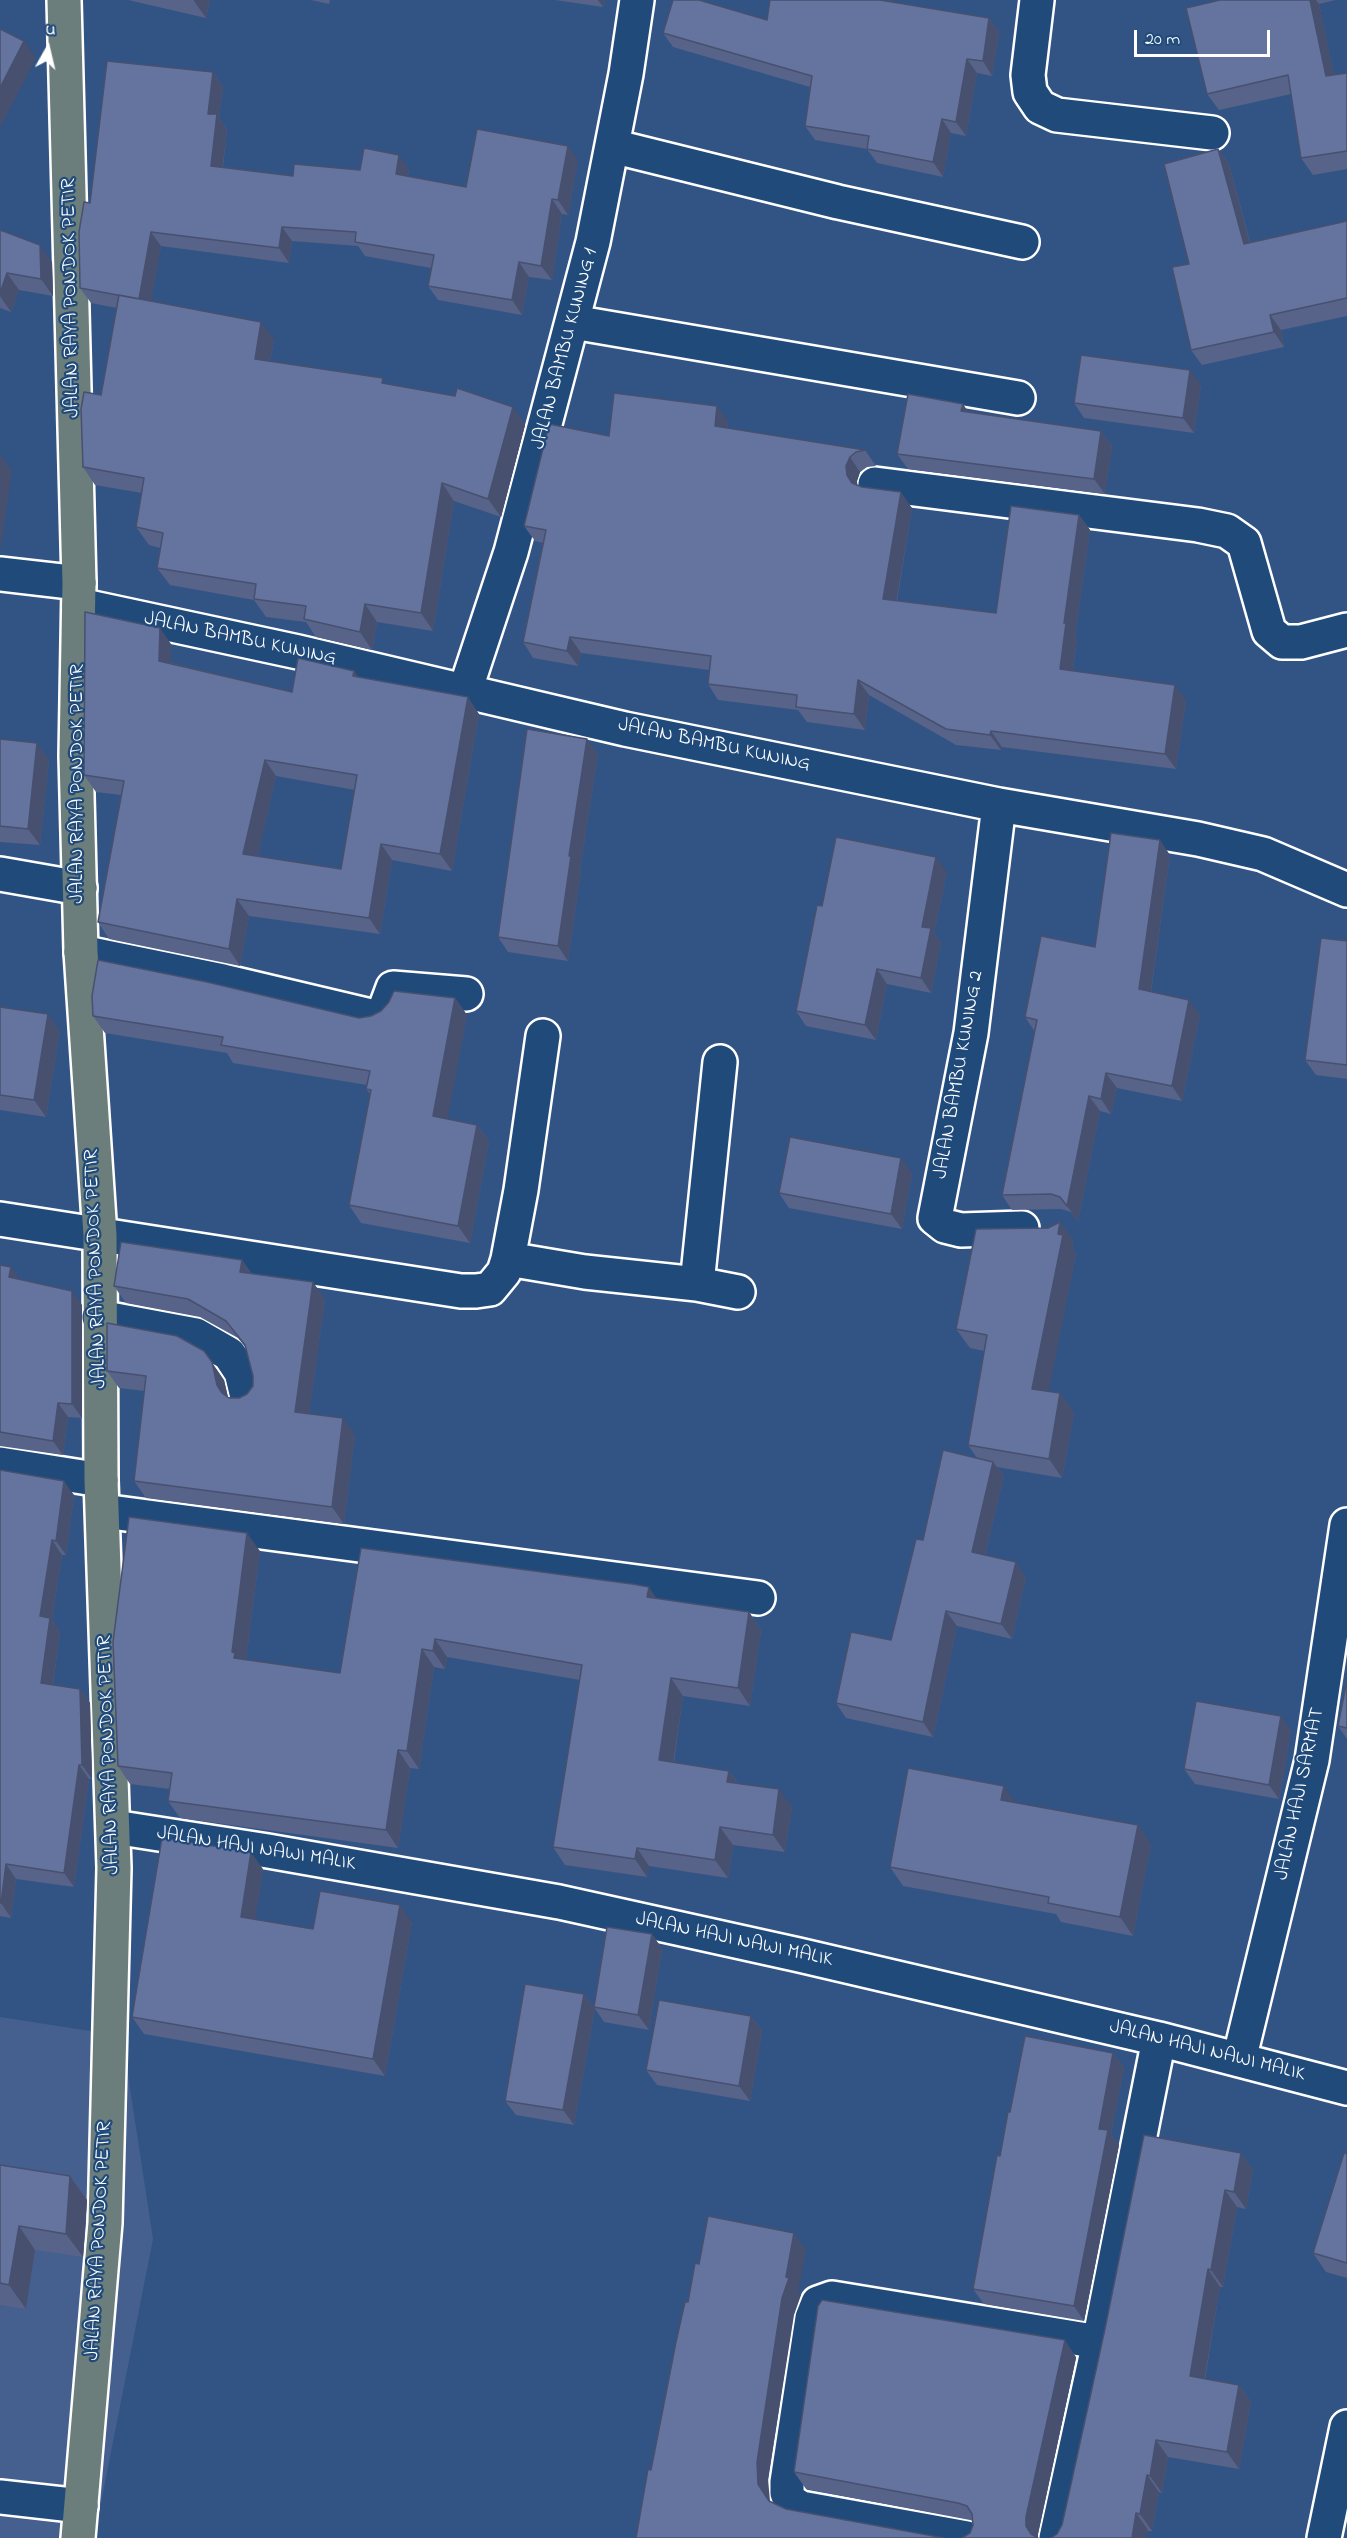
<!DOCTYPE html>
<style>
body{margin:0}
#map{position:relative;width:1347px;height:2538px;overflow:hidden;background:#325484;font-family:"Indie Flower",sans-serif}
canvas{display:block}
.north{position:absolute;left:18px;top:18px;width:60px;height:60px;-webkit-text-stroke:4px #1f4a7a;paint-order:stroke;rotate:8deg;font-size:16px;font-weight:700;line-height:24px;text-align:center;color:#fff}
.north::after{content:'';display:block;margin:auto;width:21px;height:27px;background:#fff;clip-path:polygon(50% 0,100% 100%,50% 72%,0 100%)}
.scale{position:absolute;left:1134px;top:30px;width:136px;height:27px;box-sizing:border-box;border:3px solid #fff;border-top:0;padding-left:8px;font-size:18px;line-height:21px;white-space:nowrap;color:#fff;-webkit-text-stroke:4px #1f4a7a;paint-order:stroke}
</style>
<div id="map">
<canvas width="1347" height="2538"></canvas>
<div class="north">U</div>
<div class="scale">20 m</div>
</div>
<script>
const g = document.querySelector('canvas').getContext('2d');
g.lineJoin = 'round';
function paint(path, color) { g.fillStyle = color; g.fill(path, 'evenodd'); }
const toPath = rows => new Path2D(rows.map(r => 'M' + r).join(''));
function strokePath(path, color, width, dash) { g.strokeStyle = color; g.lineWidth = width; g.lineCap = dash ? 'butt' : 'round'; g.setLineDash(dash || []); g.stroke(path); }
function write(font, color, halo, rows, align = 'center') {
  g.font = font + ' "Indie Flower",sans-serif'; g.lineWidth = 4.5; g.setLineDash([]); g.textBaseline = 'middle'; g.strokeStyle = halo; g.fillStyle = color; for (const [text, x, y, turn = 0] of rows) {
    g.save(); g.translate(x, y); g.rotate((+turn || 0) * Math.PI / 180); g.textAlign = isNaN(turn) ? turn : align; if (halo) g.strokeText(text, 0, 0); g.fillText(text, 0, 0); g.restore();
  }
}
paint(toPath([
 [0,2017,122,2036,153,2239,94,2538,0,2538]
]), '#45608e');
const minor = toPath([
 [1037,0,1028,75,1030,92,1040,107,1057,115,1212,133],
 [612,146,838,202,1022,242],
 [573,322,1018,398],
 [875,484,1198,525,1227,531,1244,543,1269,631,1282,642,1301,642,1347,630],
 [0,574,79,583],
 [79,605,298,652,625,729,999,805,1198,839,1263,854,1347,890],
 [465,691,511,552,593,242,626,74,637,0],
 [999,805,971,1033,935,1218,945,1226,961,1230,1022,1228],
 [0,874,80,888],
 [81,952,223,981,375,1017,384,1012,393,988,466,994],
 [0,1219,461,1291,476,1291,490,1289,504,1272,508,1259,585,1272,697,1284,738,1292],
 [508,1259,521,1190,543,1036],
 [697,1284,720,1062],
 [99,1317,196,1335,229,1354,241,1372,247,1397],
 [0,1464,101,1480],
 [103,1511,758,1598],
 [114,1827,268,1851,559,1902,799,1955,1159,2039,1347,2088],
 [1239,2060,1312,1760,1347,1525],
 [0,2497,81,2506],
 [967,2538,801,2508,791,2502,787,2493,787,2482,812,2318,818,2303,832,2298,1099,2342],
 [1056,2538,1099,2342,1159,2039],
 [1324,2538,1347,2427]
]);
const major = toPath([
 [64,0,79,583,76,756,81,952,100,1235,101,1480,114,1868,105,2223,78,2538]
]);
strokePath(minor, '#fff', 38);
strokePath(major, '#fff', 38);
strokePath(minor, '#1f4a7a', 33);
strokePath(major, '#6c7e7c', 33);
paint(toPath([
 [128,0,210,0,206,18],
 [311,0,330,0,329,4],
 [555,0,605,0,603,7],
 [1220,0,1336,0,1319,4,1334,75,1347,73,1347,169,1313,175,1301,158,1291,94,1219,110,1207,94],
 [892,2,989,18,999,32,992,76,977,73,966,136,951,133,943,177,877,163,867,149,815,140,805,126,810,87,673,47,663,33],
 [213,72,223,87,219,118,227,129,223,167,293,176,360,170,409,169,408,176,466,187,578,160,568,215,562,214,552,280,529,277,522,315,438,300,428,286,431,268,365,256,358,246,292,241,289,263,161,246,151,301,274,339,270,361,387,384,525,425,501,517,454,501,433,631,377,622,372,650,316,637,306,622,266,617,254,600,170,585,157,568,160,548,149,545,136,527,142,493,95,485,83,467,101,395,117,308,91,303,80,288,90,203],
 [1218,149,1229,164,1250,242,1347,221,1347,316,1281,330,1284,347,1202,365,1191,350,1189,264],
 [0,230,52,262,53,296,19,290,11,312,0,308],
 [1201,385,1194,433,1084,418,1074,403],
 [969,412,1101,431,1112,446,1105,494,908,469,897,454],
 [728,421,727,428,865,450,876,466,867,467,860,472,857,481,857,485,912,508,897,601,996,613,1079,515,1090,530,1075,636,1077,639,1073,670,1186,700,1176,769,1002,747,1001,750,956,745,869,695,865,730,807,722,798,710,718,700,708,684,709,670,581,653,578,666,533,658,523,642,543,543,535,541,524,526,609,436],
 [171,644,171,663,292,692,359,677,479,714,452,871,392,860,380,934,249,916,240,966,109,939,98,922,121,795,96,792,84,775],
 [276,776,355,790,341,869,258,856],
 [0,739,49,760,40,845,0,842],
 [598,754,580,869,581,871,568,961,508,952,498,937],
 [1170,855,1151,992,1200,1015,1182,1101,1117,1088,1111,1114,1100,1111,1078,1221,1071,1212,1061,1209,1012,1210,1002,1195,1035,1032,1025,1017,1095,947],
 [947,872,934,933,941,943,931,993,887,984,876,1040,806,1026,796,1011,822,906],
 [1347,941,1347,1079,1316,1075,1305,1060],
 [455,998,467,1015,447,1119,477,1125,489,1142,470,1243,361,1223,349,1205,370,1094,366,1089,367,1085,233,1063,227,1053,105,1033,93,1016,359,1018,371,1016],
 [0,1007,60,1031,46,1117,0,1110],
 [912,1173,902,1229,789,1208,779,1193],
 [1074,1241,1072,1248,1076,1254,1048,1391,1060,1393,1074,1413,1062,1478,997,1467,1004,1476,985,1555,1026,1577,1012,1639,957,1626,933,1737,846,1718,836,1703,891,1640,923,1540,977,1458,968,1445,984,1351,970,1348,956,1329],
 [242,1260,251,1273,325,1299,309,1414,355,1435,344,1524,146,1498,134,1481,145,1391,119,1388,107,1371,224,1380,228,1397,239,1398,247,1394,253,1386,253,1376,245,1347,238,1338,200,1317,126,1303,114,1286],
 [0,1265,19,1279,82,1305,82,1418,68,1417,63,1455,0,1446],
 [0,1470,74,1495,66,1555,62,1555,52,1619,60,1632,53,1685,80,1689,90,1703,92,1779,89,1779,74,1887,16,1879,11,1918,0,1916],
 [361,1548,657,1599,749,1612,761,1630,750,1706,683,1696,674,1762,729,1771,738,1783,792,1807,785,1852,733,1845,728,1878,649,1866,647,1877,565,1865,553,1847,580,1680,447,1657,445,1669,434,1667,419,1769,410,1768,398,1848,180,1818,168,1801,170,1789,130,1784,118,1766,260,1551,246,1660,340,1673],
 [1347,1680,1347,1739,1338,1726],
 [1291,1730,1279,1799,1195,1784,1184,1769],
 [1015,1803,1151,1844,1133,1936,1061,1922,1056,1914,903,1886,890,1867],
 [263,1869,255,1919,313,1929,412,1922,385,2076,144,2034,132,2017],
 [652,1934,662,1949,649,2030,604,2022,594,2007],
 [584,1994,595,2009,574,2125,516,2115,505,2101],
 [751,2016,762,2031,750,2101,657,2085,646,2070],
 [1113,2053,1124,2068,1111,2134,1119,2145,1084,2321,984,2304,973,2289,1000,2156,1010,2112],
 [1241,2153,1253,2170,1246,2209,1237,2207,1223,2287,1220,2287,1205,2379,1239,2385,1251,2402,1239,2469,1168,2457,1162,2493,1159,2492,1152,2531,1057,2534],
 [1347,2154,1347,2278,1326,2272,1313,2253],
 [0,2165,70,2176,87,2200,83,2257,35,2250,26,2309,0,2305],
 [1076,2357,1038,2534,1038,2538,970,2533,973,2525,973,2521,970,2520,806,2489,794,2472]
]), '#576389');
paint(toPath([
 [194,0,210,0,206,18,194,1],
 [598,0,605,0,603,7],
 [880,0,893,0,890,15],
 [1310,0,1316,0,1319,4,1338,93,1326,76],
 [989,18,999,32,992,76,983,61],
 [24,41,36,58,0,128,0,88],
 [967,59,977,73,966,136,956,122],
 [213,72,223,87,219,118,227,129,221,180,211,166,208,114],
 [942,119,951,133,943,177,933,162],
 [568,146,578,160,568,215,558,200],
 [1218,149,1229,164,1254,259,1244,244],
 [399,155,409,169,406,188,396,174],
 [552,199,562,214,552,280,541,266],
 [282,227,292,241,289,263,279,248],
 [151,232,161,246,149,314,139,299],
 [40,245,52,262,53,296,41,279],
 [519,262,529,277,522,315,512,300],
 [7,273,19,290,11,312,0,296,0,293],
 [1270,315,1281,330,1284,347,1274,332],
 [261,322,274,339,267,377,255,359],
 [1190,370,1201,385,1194,433,1183,418],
 [963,404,973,419,961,411],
 [717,406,728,421,726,441,715,426],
 [513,407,525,425,501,517,488,499],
 [1101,431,1112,446,1105,494,1094,479],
 [0,454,12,471,0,553],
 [850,457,860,472,857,481,858,491,847,475,846,466],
 [442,483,454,501,433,631,421,613],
 [901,492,912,508,894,615,883,599],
 [1079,515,1090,530,1075,636,1077,639,1071,684,1060,669,1064,623],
 [365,604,377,622,372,650,360,632],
 [160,628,171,644,171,677,159,661],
 [570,637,581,653,578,666,567,651],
 [354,671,366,687,353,676],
 [858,680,869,695,865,730,854,714],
 [1175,685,1186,700,1176,769,1165,754],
 [468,697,479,714,452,871,440,854],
 [991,731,1002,747,1001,750,990,735],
 [587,739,598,754,580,869,581,871,568,961,558,946,569,856],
 [37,743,49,760,40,845,28,829],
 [265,760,276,776,255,870,243,854],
 [1160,840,1170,855,1149,1004,1139,989],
 [381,844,392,860,380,934,369,918],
 [936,857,947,872,934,933,941,943,931,993,921,978,922,927],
 [237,899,249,916,240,966,229,949],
 [877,969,887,984,876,1040,865,1025],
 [455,998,467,1015,445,1133,433,1116],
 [1189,1000,1200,1015,1182,1101,1172,1086],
 [48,1014,60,1031,46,1117,34,1100],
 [1106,1073,1117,1088,1111,1114,1101,1099],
 [1089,1096,1100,1111,1078,1221,1067,1206],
 [477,1125,489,1142,470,1243,458,1226],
 [901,1158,912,1173,902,1229,891,1214],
 [1060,1222,1074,1241,1072,1248,1076,1254,1045,1408,1032,1389],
 [242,1260,254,1278,240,1272],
 [11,1267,21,1281,9,1277],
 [313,1282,325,1299,307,1430,295,1412],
 [72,1291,82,1305,82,1418,72,1404],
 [204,1351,224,1380,229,1402,222,1393,217,1385],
 [1060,1393,1074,1413,1062,1478,1049,1459],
 [58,1403,68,1417,63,1455,53,1441],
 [343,1418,355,1435,344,1524,332,1507],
 [993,1462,1004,1476,982,1567,972,1552],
 [64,1481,74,1495,66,1555,56,1541],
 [247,1533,260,1551,245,1667,234,1658,232,1652],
 [52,1540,62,1555,52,1619,60,1632,51,1697,41,1683,40,1616],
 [1016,1562,1026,1577,1012,1639,1001,1624],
 [649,1587,661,1605,647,1597],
 [946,1611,957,1626,933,1737,923,1722],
 [749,1612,761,1630,750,1706,738,1688],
 [435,1639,447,1657,445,1669,433,1651],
 [422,1649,434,1667,419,1769,407,1751],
 [671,1678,683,1696,671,1778,659,1760],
 [80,1689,90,1703,92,1779,82,1765],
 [1281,1716,1291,1730,1279,1799,1269,1785],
 [398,1750,410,1768,398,1848,386,1830],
 [79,1765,89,1779,74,1887,64,1873],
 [729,1771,741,1788,727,1782],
 [1004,1786,1017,1805,1001,1800],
 [779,1789,792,1807,785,1852,773,1835],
 [1138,1825,1151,1844,1133,1936,1120,1917],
 [720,1827,733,1845,728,1878,715,1860],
 [637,1848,649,1866,647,1877,635,1859],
 [251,1852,263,1869,253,1934,241,1917],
 [6,1864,16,1879,11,1918,1,1903],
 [400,1905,412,1922,385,2076,373,2059],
 [652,1934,662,1949,649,2030,638,2015],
 [584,1994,595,2009,574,2125,563,2110],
 [751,2016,762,2031,750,2101,739,2086],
 [1113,2053,1124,2068,1111,2134,1119,2145,1084,2321,1074,2306,1099,2129],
 [1241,2153,1253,2170,1246,2209,1234,2192],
 [70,2176,87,2200,83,2257,66,2234],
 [1225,2190,1237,2207,1223,2287,1211,2270],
 [19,2226,35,2250,26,2309,9,2285],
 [794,2233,806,2250,798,2291,801,2295,794,2315,768,2479,770,2501,781,2518,758,2484,757,2462,782,2298],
 [1208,2269,1220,2287,1202,2393,1190,2376],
 [1065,2340,1076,2357,1038,2534,1038,2538,1034,2538,1026,2526,1026,2517],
 [1239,2385,1251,2402,1239,2469,1227,2452],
 [1156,2440,1168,2457,1162,2493,1150,2476],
 [1147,2475,1159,2492,1152,2531,1140,2514],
 [1136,2513,1148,2530,1147,2538,1132,2538]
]), '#47506f');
const building = toPath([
 [673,0,699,0,767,20,770,0,880,0,989,18,983,61,967,59,956,122,942,119,933,162,867,149,869,136,805,126,812,76,663,33,673,0],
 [1220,0,1310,0,1326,76,1347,73,1347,151,1301,158,1288,75,1207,94,1186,8,1220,0],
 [0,29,24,41,0,88,0,29],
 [107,61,213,72,208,114,217,114,211,166,293,176,294,164,360,170,364,148,399,155,396,174,466,187,477,129,568,146,558,200,552,199,541,266,519,262,512,300,428,286,434,255,355,242,356,232,282,227,279,248,151,232,139,299,80,288,79,232,84,202,90,203,107,61],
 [1218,149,1244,244,1347,221,1347,298,1270,315,1274,332,1191,350,1172,267,1189,264,1164,164,1218,149],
 [0,230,40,245,41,279,7,273,0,293,0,230],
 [119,295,261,322,255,359,383,378,382,383,455,396,457,388,513,407,488,499,442,483,421,613,365,604,360,632,304,619,306,606,254,599,256,584,157,568,163,533,136,527,144,478,83,467,81,409,84,392,101,395,119,295],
 [1081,355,1190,370,1183,418,1074,403,1081,355],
 [614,393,717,406,715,426,865,450,856,452,850,457,846,466,847,475,852,483,862,487,901,492,883,599,996,613,1011,506,1079,515,1064,623,1066,623,1060,669,1175,685,1165,754,991,731,990,735,946,729,858,680,854,714,796,707,797,695,708,684,711,656,570,637,567,651,523,642,546,530,524,526,549,424,609,436,614,393],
 [908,394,963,404,961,411,1101,431,1094,479,897,454,908,394],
 [85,612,160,628,159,661,292,692,298,658,354,671,353,676,468,697,440,854,381,844,369,918,237,899,229,949,98,922,124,781,84,775,85,612],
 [265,760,357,775,341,869,243,854,265,760],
 [527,729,587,739,569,856,571,856,558,946,498,937,527,729],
 [0,739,37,743,28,829,0,826,0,739],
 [1111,833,1160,840,1139,989,1189,1000,1172,1086,1106,1073,1101,1099,1089,1096,1067,1206,1060,1197,1051,1194,1002,1195,1037,1020,1025,1017,1041,936,1095,947,1111,833],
 [836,837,936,857,922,927,931,928,921,978,877,969,865,1025,796,1011,817,905,822,906,836,837],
 [1321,938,1347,941,1347,1065,1305,1060,1321,938],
 [98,960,207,982,359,1018,371,1016,381,1011,389,1002,394,991,455,998,433,1116,477,1125,458,1226,349,1205,371,1090,366,1089,370,1071,221,1045,223,1037,93,1016,92,996,98,960],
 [0,1007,48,1014,34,1100,0,1095,0,1007],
 [790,1137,901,1158,891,1214,779,1193,790,1137],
 [1060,1222,1058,1234,1063,1235,1032,1389,1060,1393,1049,1459,968,1445,987,1335,956,1329,976,1229,1048,1228,1060,1222],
 [121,1242,242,1260,240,1272,313,1282,295,1412,343,1418,332,1507,134,1481,146,1376,107,1371,107,1323,177,1336,204,1351,212,1362,217,1385,222,1393,229,1398,239,1398,247,1394,253,1386,253,1376,245,1345,226,1321,188,1299,114,1286,121,1242],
 [0,1265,11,1267,9,1277,72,1291,72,1404,58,1403,53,1441,0,1432,0,1265],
 [943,1450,993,1462,972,1552,1016,1562,1001,1624,946,1611,923,1722,836,1703,851,1632,891,1640,916,1539,923,1540,943,1450],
 [0,1470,64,1481,56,1541,52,1540,40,1616,50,1618,41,1683,80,1689,82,1765,79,1765,64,1873,6,1864,1,1903,0,1903,0,1470],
 [129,1517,247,1533,232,1652,235,1653,234,1658,340,1673,361,1548,632,1584,649,1587,647,1597,749,1612,738,1688,671,1678,659,1760,729,1771,727,1782,779,1789,773,1835,720,1827,715,1860,637,1848,635,1859,553,1847,582,1665,435,1639,433,1651,422,1649,407,1751,398,1750,386,1830,168,1801,172,1773,118,1766,113,1642,129,1517],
 [1347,1680,1347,1728,1338,1726,1347,1680],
 [1196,1701,1281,1716,1269,1785,1184,1769,1196,1701],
 [908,1768,1004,1786,1001,1800,1138,1825,1120,1917,1048,1903,1049,1897,890,1867,908,1768],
 [162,1838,251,1852,241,1917,313,1929,320,1891,400,1905,373,2059,132,2017,162,1838],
 [607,1927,652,1934,638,2015,594,2007,607,1927],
 [525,1984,584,1994,563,2110,505,2101,525,1984],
 [659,2000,751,2016,739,2086,646,2070,659,2000],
 [1025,2036,1113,2053,1099,2129,1108,2130,1074,2306,973,2289,997,2155,1000,2156,1008,2112,1010,2112,1025,2036],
 [1144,2135,1241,2153,1234,2192,1225,2190,1211,2270,1208,2269,1190,2376,1239,2385,1227,2452,1156,2440,1150,2476,1147,2475,1140,2514,1136,2513,1132,2538,1051,2538,1057,2534,1062,2525,1105,2329,1144,2135],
 [1344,2153,1347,2154,1347,2263,1313,2253,1344,2153],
 [0,2165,70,2176,66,2234,19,2226,9,2285,0,2283,0,2165],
 [708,2216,794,2233,786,2277,789,2278,782,2298,757,2462,758,2484,769,2501,786,2509,944,2538,636,2538,648,2469,651,2470,676,2342,685,2302,688,2302,695,2263,699,2264,708,2216],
 [822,2300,1065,2340,1026,2517,1026,2526,1031,2534,1038,2538,962,2538,970,2533,973,2525,972,2514,967,2506,958,2503,794,2472,818,2306,822,2300]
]);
paint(building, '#65739f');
strokePath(building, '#47506f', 1.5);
write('20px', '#fff', '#1f4a7a', [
 ["JALAN RAYA PONDOK PETIR",72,298,-91],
 ["JALAN BAMBU KUNING 1",566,349,-75],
 ["JALAN BAMBU KUNING",240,640,12],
 ["JALAN BAMBU KUNING",714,746,12],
 ["JALAN RAYA PONDOK PETIR",79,784,-90],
 ["JALAN BAMBU KUNING 2",960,1075,-80],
 ["JALAN RAYA PONDOK PETIR",97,1269,-92],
 ["JALAN RAYA PONDOK PETIR",110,1755,-92],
 ["JALAN HAJI SARMAT",1301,1794,-78],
 ["JALAN HAJI NAWI MALIK",256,1850,9],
 ["JALAN HAJI NAWI MALIK",734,1941,12],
 ["JALAN HAJI NAWI MALIK",1207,2052,14],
 ["JALAN RAYA PONDOK PETIR",100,2241,-87]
]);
</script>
